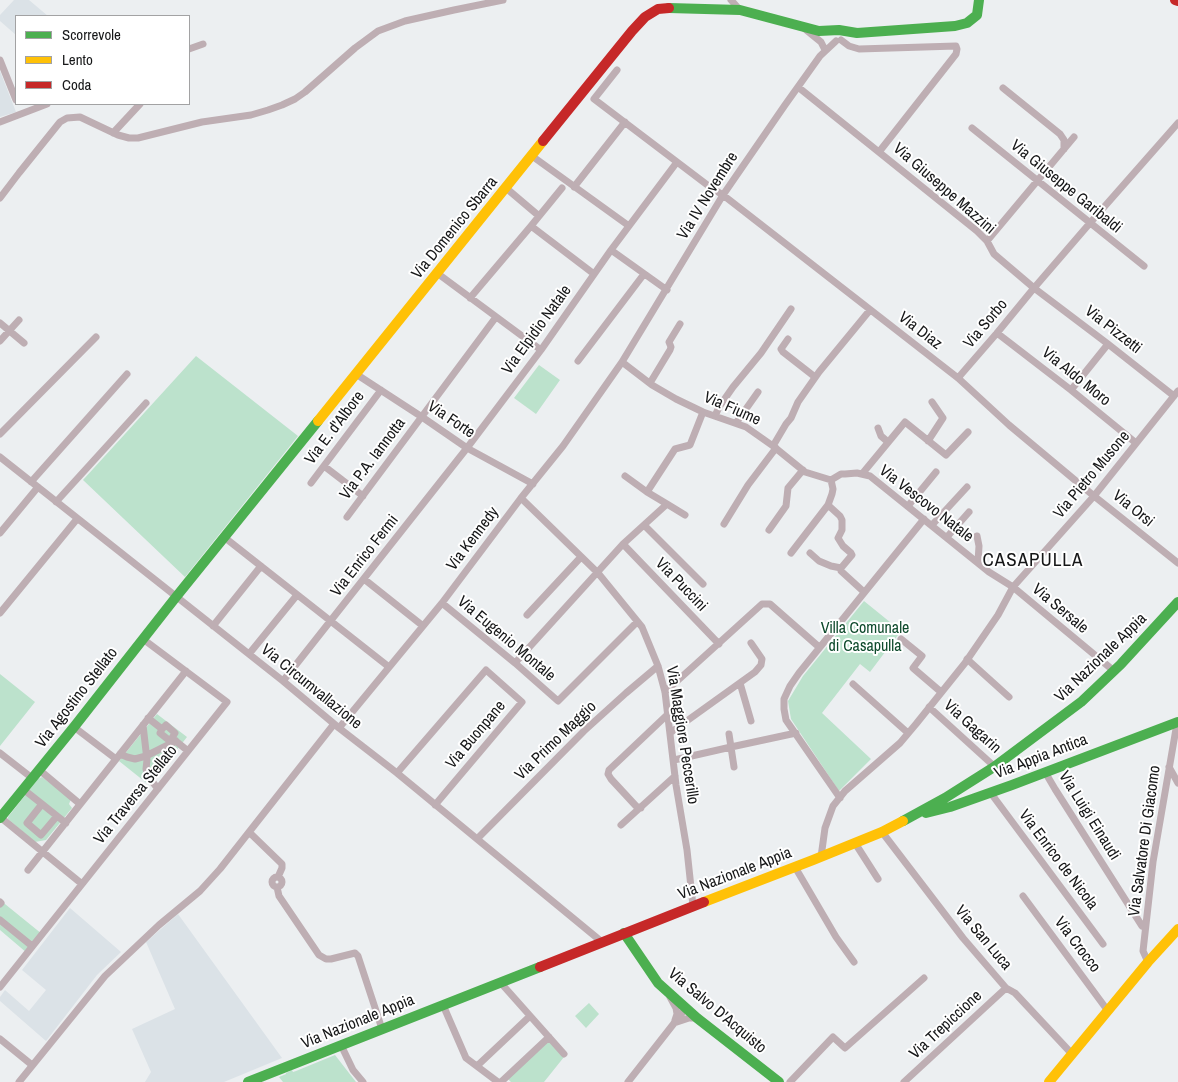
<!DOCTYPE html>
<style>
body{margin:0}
#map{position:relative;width:1178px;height:1082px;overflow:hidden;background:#eceff1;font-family:"Archivo Narrow",sans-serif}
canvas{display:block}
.legend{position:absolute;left:15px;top:15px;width:175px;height:90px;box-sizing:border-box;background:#fff;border:1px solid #a2a2a3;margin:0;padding:6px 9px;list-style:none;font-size:15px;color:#161718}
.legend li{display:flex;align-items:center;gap:10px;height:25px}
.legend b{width:25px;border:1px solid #a2a2a3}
</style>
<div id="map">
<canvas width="1178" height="1082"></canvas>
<ul class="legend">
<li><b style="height:6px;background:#4caf50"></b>Scorrevole</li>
<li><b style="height:6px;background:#ffc107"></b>Lento</li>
<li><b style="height:6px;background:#c62828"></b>Coda</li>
</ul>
</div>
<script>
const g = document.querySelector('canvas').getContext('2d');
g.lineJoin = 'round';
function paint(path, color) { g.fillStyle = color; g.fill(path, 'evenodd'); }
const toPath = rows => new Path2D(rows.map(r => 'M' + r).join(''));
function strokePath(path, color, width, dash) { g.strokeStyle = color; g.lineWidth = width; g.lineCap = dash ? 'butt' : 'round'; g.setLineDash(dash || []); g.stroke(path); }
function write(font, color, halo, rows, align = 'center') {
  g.font = font + ' "Archivo Narrow",sans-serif'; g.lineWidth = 4; g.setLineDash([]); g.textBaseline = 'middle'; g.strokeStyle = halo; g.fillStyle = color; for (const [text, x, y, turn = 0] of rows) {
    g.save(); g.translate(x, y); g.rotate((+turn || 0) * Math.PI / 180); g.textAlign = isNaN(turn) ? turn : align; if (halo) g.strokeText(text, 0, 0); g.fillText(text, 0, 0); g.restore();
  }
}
paint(toPath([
 [14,0,29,0,48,16,16,16,16,35,0,21,0,15],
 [0,71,16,112,0,117],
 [70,908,121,952,97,975,46,1041,0,1001,0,997,5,990,29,1011,46,990,22,970],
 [178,914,282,1058,224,1082,145,1082,151,1072,132,1029,175,1009,146,942]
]), '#dbe2e7');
paint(toPath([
 [196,356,298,436,185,577,83,480],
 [539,365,560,380,536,414,514,398],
 [864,601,901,631,870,672,860,664,822,713,871,759,839,791,791,719,788,701,803,676],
 [0,674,35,702,0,746],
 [157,714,187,737,149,785,119,761],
 [42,777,71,799,69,804,72,808,46,840,35,842,8,819,8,817,38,779],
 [0,900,42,934,27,953,0,930],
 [589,1003,599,1014,586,1028,575,1016],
 [549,1041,564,1057,544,1082,511,1082,508,1079],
 [335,1055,356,1082,283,1082,279,1077,286,1074,286,1073,292,1070,293,1072,296,1071]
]), '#bce2cc');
strokePath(toPath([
 [731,0,740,10],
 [805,29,821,42,825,50],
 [841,40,849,46,859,49,956,46,957,49,956,54,879,152],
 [189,49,203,44],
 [0,60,16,100],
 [617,70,594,99,710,187,723,195,958,378,1009,425,1094,496,1178,563],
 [798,87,977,231,987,241,994,254,1034,288,1108,344,1174,396],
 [1003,88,1060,134,1064,140,1064,149],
 [0,122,47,104],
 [972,128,1144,266],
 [113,133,140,104],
 [532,156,629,226],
 [574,187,625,122],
 [506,188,539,216],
 [0,198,19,173,60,122,67,118,80,117,118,135,129,138,138,138,202,122,251,115,268,110,282,105,295,99,305,92,355,48,378,31,405,21,454,10,503,0],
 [531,226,594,274],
 [987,241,1074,137],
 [611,250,667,290],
 [437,273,541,350],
 [470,298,531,226,562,188],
 [0,323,24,343],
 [997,333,1071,390,1136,443],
 [788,339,781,349,783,352,815,377],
 [0,341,19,320],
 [578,361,644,274],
 [622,362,652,385,676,399,703,412,746,427,773,446,805,472,831,480],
 [356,374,422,417,467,448,533,484],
 [958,378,997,333,1034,288,1090,223,1178,123],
 [650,383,670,350,671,347,669,342,680,324],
 [1071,390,1108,344],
 [715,416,719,407,733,387,761,353,791,309],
 [736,423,758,392],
 [878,428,881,436,888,442],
 [0,434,96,337],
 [928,441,943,418,932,402],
 [773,446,786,424,791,418,798,402,819,372,870,310],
 [0,457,283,681,339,728,397,773,602,942],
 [324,466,363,496],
 [862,474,905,422,946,455,968,432],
 [625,476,647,492,667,504],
 [831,480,841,474,845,474,857,473,870,476,989,572,1013,587,1114,671],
 [831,480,833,489,832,494,828,505,840,516,842,520,842,530,838,538,843,546,851,553,852,555,841,568,841,571,864,592],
 [31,482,127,374],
 [311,483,381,390],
 [647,492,675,449,690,445,703,412],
 [521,498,598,573,642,627,658,666,665,692,676,785,687,850,693,906],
 [56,502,146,403],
 [908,506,936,472],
 [347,517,496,317],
 [724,524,748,485,776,448],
 [644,525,703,584],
 [932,525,967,487],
 [769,530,786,506,788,488,803,470],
 [0,533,38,487],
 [977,536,979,546,978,562],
 [224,537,389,667],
 [947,537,969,512],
 [623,544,719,644],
 [791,553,828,505],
 [810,553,819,561,831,566,841,568],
 [364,579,423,626],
 [442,603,515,663,558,701,637,622],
 [0,613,77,519],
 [527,615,581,557],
 [213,626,261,566],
 [901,639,922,656,913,668,941,692],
 [249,654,297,595],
 [967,659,1009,697],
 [515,663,623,544,667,504,685,515],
 [283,681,467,448,541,350,611,250,677,162],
 [740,683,751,721],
 [853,684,908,733],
 [665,692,762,604,770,604,819,647],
 [929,707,995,767],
 [148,718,162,729,160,733,170,741,172,738,188,751],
 [143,725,147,760,146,769,148,776,158,789],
 [74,727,116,759],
 [339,728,442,603,521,498,563,446,622,362,723,195,785,105,820,56,836,41],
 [162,729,166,725,175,733,172,738],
 [670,733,755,672,761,665,762,659,751,643],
 [729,734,734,767],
 [0,753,32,778],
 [120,754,127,757,135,759,146,756,176,741],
 [674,760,731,747,796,733],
 [1169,767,1178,783],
 [1045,772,1055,789,1142,926],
 [43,773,80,804],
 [397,773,486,670,522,702,435,805],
 [23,789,42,804,27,823,41,835,57,816,66,823],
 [990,792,1103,944],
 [840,798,786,720,784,709,784,699,790,686,799,673,924,519],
 [42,804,57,816],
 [641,808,636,806,611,779,608,774,609,770,667,715],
 [0,817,82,884],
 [621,825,675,776],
 [249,832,282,864,282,868,278,877],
 [882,832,963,938,1006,988,1015,993,1072,1054],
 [477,839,584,731,626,693,658,666],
 [855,843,878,879],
 [821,857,825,828,833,806,845,791,900,743,916,724,965,663,998,615,1013,587,1094,496,1178,391],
 [795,867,836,937,854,962],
 [28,870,186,671],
 '272 882a5 5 0 1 1 10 0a5 5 0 1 1-10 0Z',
 [277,887,279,896,319,955,326,959,331,959,355,953,358,956,382,1029],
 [1023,896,1108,1011],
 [0,902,1,903,0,904],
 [0,920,32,946],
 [1148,962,1143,951,1153,862,1177,723],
 [500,982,564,1054],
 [0,987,227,702,143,639],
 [670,997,676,1008,677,1014,675,1020],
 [443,1005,466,1058,498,1082],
 [674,1023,689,1018,697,1018],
 [0,1039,32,1065],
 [341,1045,353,1070,363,1082],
 [477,1066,530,1016],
 [19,1082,105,976,159,925,200,891,220,869,334,724],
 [501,1082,549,1037],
 [628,1082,686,1008],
 [790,1082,833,1037,845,1048,924,978],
 [904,1082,1006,988]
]), '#beaeb3', 7);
strokePath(toPath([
 [669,8,740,10,819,31,839,30,857,33,955,26,967,23,977,15,979,0],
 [926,813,950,807,1012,785,1178,722],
 [0,818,74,727,176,597,318,421],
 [903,821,945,798,994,767,1081,702,1121,664,1178,602],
 [624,933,658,983,697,1018,779,1082],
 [248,1082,540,967]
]), '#4caf50', 10);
strokePath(toPath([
 [318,421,543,141],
 [704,902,813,860,882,832,903,821],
 [1049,1082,1148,962,1178,929]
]), '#ffc107', 10);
strokePath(toPath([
 [1175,0,1178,1],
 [543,141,632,31,645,17,658,9,669,8],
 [540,967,704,902]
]), '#c62828', 10);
write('16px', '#161718', '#fff', [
 ["Via Giuseppe Garibaldi",1066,187,39],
 ["Via Giuseppe Mazzini",944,189,41],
 ["Via IV Novembre",708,196,-58],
 ["Via Domenico Sbarra",455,228,-51],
 ["Via Sorbo",986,324,-50],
 ["Via Elpidio Natale",537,330,-54],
 ["Via Pizzetti",1113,330,38],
 ["Via Diaz",920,331,38],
 ["Via Aldo Moro",1076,377,39],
 ["Via Fiume",732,409,24],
 ["Via Forte",451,420,34],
 ["Via E. d'Albore",335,428,-53],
 ["Via P.A. Iannotta",373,459,-53],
 ["Via Pietro Musone",1092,475,-50],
 ["Via Vescovo Natale",926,504,38],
 ["Via Orsi",1133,509,39],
 ["Via Kennedy",473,539,-53],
 ["Via Enrico Fermi",365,556,-52],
 ["Via Puccini",681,585,46],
 ["Via Sersale",1060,609,40],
 ["Via Eugenio Montale",506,639,40],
 ["Via Nazionale Appia",1101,658,-44],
 ["Via Circumvallazione",311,687,39],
 ["Via Agostino Stellato",77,698,-52],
 ["Via Gagarin",972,727,42],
 ["Via Buonpane",476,735,-50],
 ["Via Maggiore Peccerillo",682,735,81],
 ["Via Primo Maggio",556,741,-44],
 ["Via Appia Antica",1041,757,-21],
 ["Via Traversa Stellato",136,795,-51],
 ["Via Luigi Einaudi",1089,816,58],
 ["Via Salvatore Di Giacomo",1145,841,-82],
 ["Via Enrico de Nicola",1058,860,53],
 ["Via Nazionale Appia",735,874,-21],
 ["Via San Luca",983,938,50],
 ["Via Crocco",1077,945,53],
 ["Via Salvo D'Acquisto",717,1011,40],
 ["Via Nazionale Appia",358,1022,-22],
 ["Via Trepiccione",946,1025,-43]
]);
write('16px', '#0e4a2c', '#fff', [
 ["Villa Comunale",865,629],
 ["di Casapulla",865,647]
]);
g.letterSpacing = '1px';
write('19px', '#161718', '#fff', [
 ["CASAPULLA",1033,561]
]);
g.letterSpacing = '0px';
</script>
